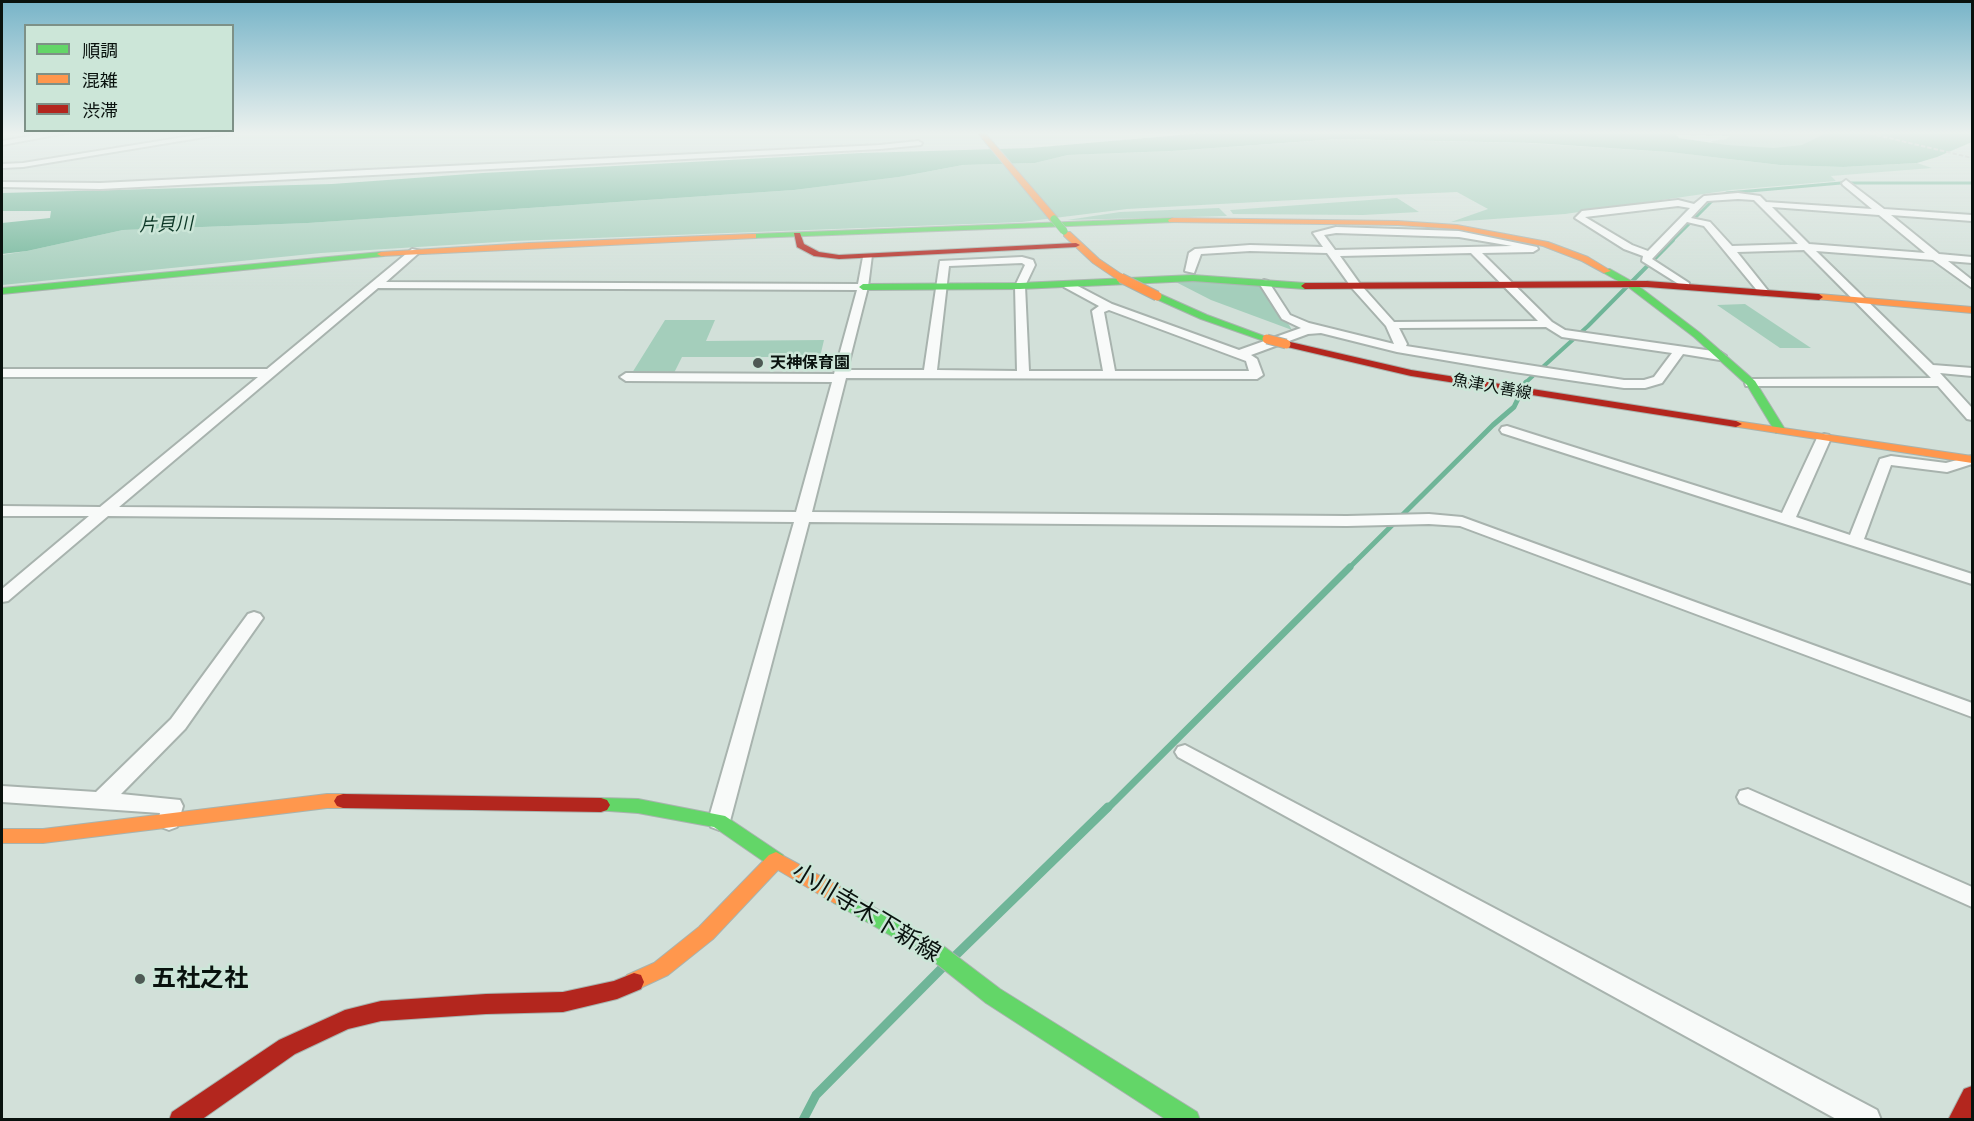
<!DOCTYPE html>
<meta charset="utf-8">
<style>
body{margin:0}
#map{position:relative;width:1974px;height:1121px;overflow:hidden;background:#d2e0d9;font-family:Inter,"Noto Sans JP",sans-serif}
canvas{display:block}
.frame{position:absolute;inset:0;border:3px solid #09120e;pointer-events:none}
.legend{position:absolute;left:24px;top:24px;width:210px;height:108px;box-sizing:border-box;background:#cce6d8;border:2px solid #7e9187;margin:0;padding:8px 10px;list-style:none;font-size:18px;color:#09120e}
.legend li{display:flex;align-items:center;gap:12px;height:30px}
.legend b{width:30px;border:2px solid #7e9187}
</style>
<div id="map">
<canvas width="1974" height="1121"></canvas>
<div class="frame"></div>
<ul class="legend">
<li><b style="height:8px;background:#63d668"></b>順調</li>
<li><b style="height:8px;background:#ff974d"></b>混雑</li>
<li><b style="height:8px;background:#b3261e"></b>渋滞</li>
</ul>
</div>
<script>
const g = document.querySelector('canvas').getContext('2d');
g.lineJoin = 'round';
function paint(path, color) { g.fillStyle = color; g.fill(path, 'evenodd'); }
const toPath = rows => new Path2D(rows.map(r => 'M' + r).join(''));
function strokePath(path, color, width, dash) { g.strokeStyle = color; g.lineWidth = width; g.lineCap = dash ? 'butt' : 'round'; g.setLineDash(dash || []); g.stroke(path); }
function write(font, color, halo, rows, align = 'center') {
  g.font = font + ' Inter,"Noto Sans JP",sans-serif'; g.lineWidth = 5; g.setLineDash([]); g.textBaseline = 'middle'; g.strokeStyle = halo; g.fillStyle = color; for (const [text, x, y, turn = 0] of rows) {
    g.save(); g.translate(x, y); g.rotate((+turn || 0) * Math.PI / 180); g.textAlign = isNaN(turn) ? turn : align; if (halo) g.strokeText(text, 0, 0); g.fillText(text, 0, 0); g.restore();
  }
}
paint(toPath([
 [1653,132,1915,132,1787,154,1715,146,1711,141,1726,139,1730,136,1664,135],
 [1339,139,1528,143,1669,152,1780,165,1843,167,1917,163,1932,168,1831,176,1836,181,1731,190,1565,214,1451,222,1488,209,1457,192,1388,195,1127,209,1022,222,514,241,321,253,2,285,2,255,27,251,123,230,308,223,794,190,899,177,963,165,1035,163,1068,155,1172,151],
 [1397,198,1419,212,1363,215,1233,214,1230,210],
 [1219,208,1227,216,1067,220,1120,212],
 [1168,278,1264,283,1292,330,1211,300],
 [1745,304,1811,348,1780,348,1717,305],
 [665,320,715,320,706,341,824,340,820,357,682,357,674,373,632,373]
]), '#a4cebb');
paint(toPath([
 [1214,132,1674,132,1679,138,1727,145,1774,148,1802,145,1828,132,1972,132,1972,142,1937,157,1917,163,1843,167,1780,165,1669,152,1533,143,1339,139,1172,151,1068,155,1035,163,963,165,899,177,794,190,308,223,123,230,27,251,2,254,2,223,50,218,51,211,2,211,2,193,332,184,483,173,861,153,1030,148]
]), '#6fb598');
strokePath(toPath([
 [1671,242,1716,197,1727,193,1841,183,1972,183]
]), '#6fb598', 3);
strokePath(toPath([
 [1524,384,1588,326,1673,240]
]), '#6fb598', 4);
strokePath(toPath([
 [1349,568,1493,425,1514,407,1526,382]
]), '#6fb598', 5);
strokePath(toPath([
 [1107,809,1350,567]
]), '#6fb598', 7);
strokePath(toPath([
 [956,955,1108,807],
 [803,1120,816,1095,942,968]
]), '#6fb598', 9);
const street = toPath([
 [52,132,71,132,2,145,2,141,52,132],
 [215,132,235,132,23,167,2,168,2,164,23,163,215,132],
 [918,141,922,143,921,145,880,149,100,189,2,187,2,182,100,183,880,145,918,141],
 [1846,180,1884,209,1972,215,1972,221,1891,215,1939,254,1972,257,1972,263,1948,261,1972,280,1972,288,1933,260,1816,251,1933,365,1972,368,1972,376,1940,373,1972,408,1972,420,1967,419,1938,386,1746,386,1745,383,1751,379,1931,378,1804,250,1737,252,1769,292,1764,295,1760,294,1704,226,1687,222,1652,259,1689,283,1689,287,1685,288,1642,261,1643,256,1624,249,1575,218,1582,211,1678,200,1694,204,1704,196,1738,193,1760,196,1766,202,1872,209,1843,185,1842,183,1846,180],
 [1738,199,1754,200,1798,244,1732,246,1710,222,1691,218,1707,201,1738,199],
 [1678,206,1690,208,1648,251,1632,245,1585,217,1678,206],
 [1772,207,1879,215,1925,253,1809,244,1772,207],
 [1336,227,1459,231,1537,247,1538,249,1533,252,1482,253,1552,322,1565,330,1720,352,1726,356,1720,360,1683,354,1662,383,1645,388,1624,388,1514,372,1397,352,1321,333,1308,334,1251,355,1257,359,1263,375,1257,379,846,378,812,512,1347,516,1429,514,1462,517,1972,703,1972,717,1460,526,1429,524,1347,526,809,522,730,821,727,827,719,830,711,827,708,821,794,522,108,516,8,601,2,602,2,589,89,516,2,516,2,506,100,507,258,377,2,377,2,369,267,369,412,249,421,251,386,282,858,284,863,257,872,255,868,287,847,370,924,370,940,261,1022,257,1033,260,1035,265,1025,286,1029,371,1103,371,1092,311,1099,306,1064,287,1064,283,1072,283,1112,304,1239,350,1301,328,1282,319,1259,283,1264,280,1268,281,1290,315,1309,323,1394,344,1386,326,1352,288,1327,253,1250,251,1201,254,1194,273,1185,271,1189,253,1195,249,1250,245,1323,247,1313,233,1336,227],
 [1336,233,1459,237,1512,246,1335,250,1324,235,1336,233],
 [1471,253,1538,321,1394,322,1360,284,1340,256,1471,253],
 [1022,263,1025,265,1015,286,1017,371,937,370,949,266,1022,263],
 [378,288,857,290,834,374,626,373,620,377,626,381,832,382,796,512,119,507,378,288],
 [1109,310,1246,361,1249,371,1115,371,1104,312,1109,310],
 [1546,327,1562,337,1672,353,1654,377,1644,380,1624,380,1406,346,1407,344,1399,328,1546,327],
 [1507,426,1782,513,1817,438,1824,434,1829,435,1831,438,1796,517,1850,535,1880,459,1891,456,1946,463,1972,456,1972,464,1947,472,1891,465,1864,539,1972,574,1972,584,1502,433,1500,430,1502,427,1507,426],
 [254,612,260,614,263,618,185,729,121,794,180,800,183,806,177,827,169,830,161,827,158,821,160,813,2,802,2,786,96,792,171,719,248,614,254,612],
 [1185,745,1877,1110,1881,1120,1838,1120,1178,757,1175,752,1178,747,1185,745],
 [1748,789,1972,887,1972,907,1740,803,1737,797,1740,791,1748,789]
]);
const fast = toPath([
 [1172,218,1176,220,1175,222,753,238,749,236,753,234,1172,218],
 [381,252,385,254,384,256,2,294,2,288,381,252],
 [1604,269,1610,269,1633,282,1700,333,1755,381,1786,431,1784,433,1776,433,1747,385,1694,337,1627,286,1604,273,1604,269],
 [1193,275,1305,283,1309,286,1305,289,1193,281,1020,289,863,290,859,287,863,284,1020,283,1193,275],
 [1154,294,1160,294,1207,315,1272,339,1264,341,1201,319,1154,298,1154,294],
 [601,798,638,799,725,816,783,855,785,860,783,865,776,868,769,865,714,827,638,813,595,810,592,805,595,800,601,798],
 [841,889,942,945,1000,989,1197,1112,1200,1120,1167,1120,986,1003,928,957,834,903,831,897,834,891,841,889]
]);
const slow = toPath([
 [977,132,984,132,1057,217,1057,221,1051,221,977,132],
 [1172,218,1398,221,1457,225,1548,242,1588,257,1611,271,1604,273,1582,261,1543,246,1457,229,1398,225,1169,222,1168,220,1172,218],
 [1064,232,1070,232,1099,259,1124,276,1124,280,1118,280,1093,263,1064,236,1064,232],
 [753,234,756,234,756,238,381,256,377,254,381,252,529,243,753,234],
 [1819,294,1972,307,1972,313,1816,299,1816,295,1819,294],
 [1736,421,1972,456,1972,463,1732,426,1730,424,1736,421],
 [327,794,343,794,349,796,352,801,349,806,343,808,327,808,43,843,2,843,2,829,43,829,327,794],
 [776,852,848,891,851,897,848,903,841,905,834,903,778,870,713,939,668,975,634,991,627,989,624,982,627,975,654,963,699,927,769,855,776,852]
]);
const jam = toPath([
 [794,233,800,233,804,244,819,252,839,255,1076,243,1080,245,1076,247,839,259,814,256,797,247,794,233],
 [1647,281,1819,294,1823,297,1819,300,1647,287,1305,289,1301,286,1305,283,1647,281],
 [1286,341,1411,370,1736,421,1742,424,1736,427,1411,376,1283,346,1281,344,1286,341],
 [343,794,601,798,607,800,610,805,607,810,601,812,343,808,337,806,334,801,337,796,343,794],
 [634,973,641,975,644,982,641,989,617,999,563,1012,486,1014,381,1021,348,1029,295,1054,201,1120,169,1120,172,1112,279,1040,345,1010,381,1001,486,994,563,992,614,981,634,973],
 [1972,1086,1972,1120,1948,1120,1964,1089,1972,1086]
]);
strokePath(street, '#a8b3ae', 4);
strokePath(fast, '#a8b3ae', 2);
strokePath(slow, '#a8b3ae', 2);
strokePath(jam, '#a8b3ae', 2);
paint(street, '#f8faf9');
paint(fast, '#63d668');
paint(slow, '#ff974d');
paint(jam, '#b3261e');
strokePath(toPath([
 [1864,132,1972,158]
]), '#bec1c0', 2, [4.5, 2]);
const fastBridge = toPath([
 [1054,219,1064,231]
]);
const slowBridge = toPath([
 [1121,278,1157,296],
 [1267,339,1286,344]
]);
strokePath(fastBridge, '#a8b3ae', 8, []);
strokePath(slowBridge, '#a8b3ae', 11, []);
strokePath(fastBridge, '#63d668', 7);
strokePath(slowBridge, '#ff974d', 9);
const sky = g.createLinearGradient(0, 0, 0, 289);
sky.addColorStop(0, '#77b4c8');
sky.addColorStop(0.46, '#ebf1ee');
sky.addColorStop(1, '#ebf1ee00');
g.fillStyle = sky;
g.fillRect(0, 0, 1974, 289);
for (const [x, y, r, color] of [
 [758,363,6,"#4f5a55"],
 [140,979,6,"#4f5a55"]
]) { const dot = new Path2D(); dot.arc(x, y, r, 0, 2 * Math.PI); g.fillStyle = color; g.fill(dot); strokePath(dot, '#cce6d8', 2); }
write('bold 16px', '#09120e', '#cce6d8', [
 ["天神保育園",770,363]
], 'left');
write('16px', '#09120e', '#cce6d8', [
 ["魚津入善線",1492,387,10]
]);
write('italic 18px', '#0c3726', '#cce6d8', [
 ["片貝川",166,225,-2]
]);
write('24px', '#09120e', '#cce6d8', [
 ["小川寺木下新線",866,913,31]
]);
write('bold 24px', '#09120e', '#cce6d8', [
 ["五社之社",152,979]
], 'left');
</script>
